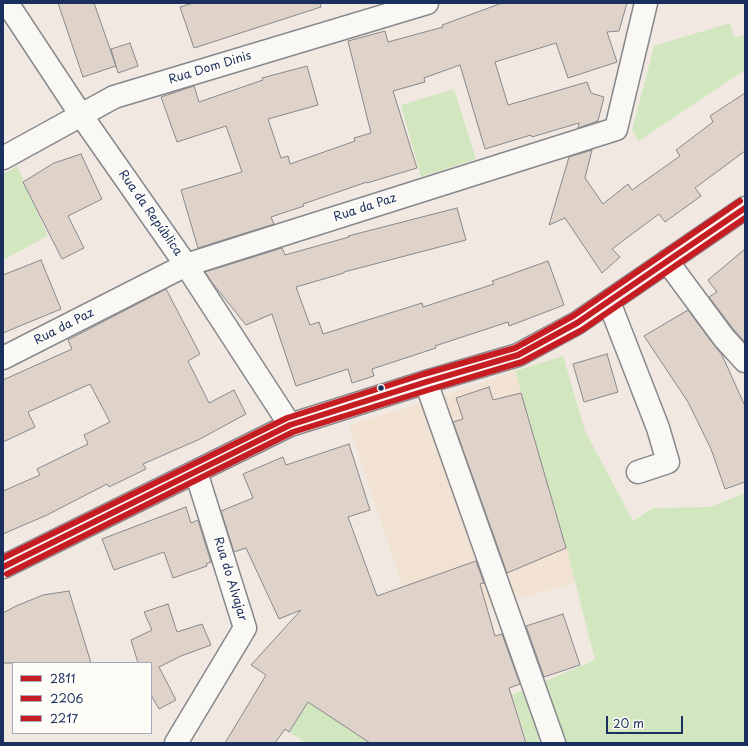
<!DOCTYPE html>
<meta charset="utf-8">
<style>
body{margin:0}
#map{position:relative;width:748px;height:746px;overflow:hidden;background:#f1e9e1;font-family:"Playpen Sans",sans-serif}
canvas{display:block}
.frame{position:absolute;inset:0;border:4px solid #1b2f5e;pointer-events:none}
.legend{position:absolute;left:12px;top:662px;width:140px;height:72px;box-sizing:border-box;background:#fdfcf7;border:1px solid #a3aaba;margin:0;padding:5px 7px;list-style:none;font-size:12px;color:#1b2f5e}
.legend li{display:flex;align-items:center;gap:8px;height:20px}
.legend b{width:20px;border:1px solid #a3aaba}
.scale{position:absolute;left:606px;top:716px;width:77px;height:18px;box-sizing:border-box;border:2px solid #1b2f5e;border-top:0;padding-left:5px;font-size:12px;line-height:14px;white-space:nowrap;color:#1b2f5e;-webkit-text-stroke:3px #fdfcf7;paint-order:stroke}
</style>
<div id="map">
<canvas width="748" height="746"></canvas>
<div class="frame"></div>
<ul class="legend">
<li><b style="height:5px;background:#c61d23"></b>2811</li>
<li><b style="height:5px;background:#c61d23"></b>2206</li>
<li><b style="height:5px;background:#c61d23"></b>2217</li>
</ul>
<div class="scale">20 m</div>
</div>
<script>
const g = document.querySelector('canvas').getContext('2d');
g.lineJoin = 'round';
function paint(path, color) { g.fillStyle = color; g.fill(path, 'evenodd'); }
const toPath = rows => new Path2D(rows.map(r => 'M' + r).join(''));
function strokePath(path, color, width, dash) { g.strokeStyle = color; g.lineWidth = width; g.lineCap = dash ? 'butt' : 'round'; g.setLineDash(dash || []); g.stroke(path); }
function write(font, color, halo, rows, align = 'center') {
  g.font = font + ' "Playpen Sans",sans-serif'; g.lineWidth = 4; g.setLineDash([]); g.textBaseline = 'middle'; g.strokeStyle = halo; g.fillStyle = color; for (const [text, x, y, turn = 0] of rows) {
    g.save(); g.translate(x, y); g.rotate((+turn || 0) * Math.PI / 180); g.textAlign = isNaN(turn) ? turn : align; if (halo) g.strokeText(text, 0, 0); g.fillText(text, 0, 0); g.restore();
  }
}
paint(toPath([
 [515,371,539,451,568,553,575,583,487,607,512,695,527,743,370,743,251,665,271,643,403,587,349,425,422,403]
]), '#f2e2d3');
paint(toPath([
 [730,23,734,38,745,35,745,70,639,141,632,131,654,46],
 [454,89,476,159,421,177,401,105],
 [17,166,48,236,3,260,3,174],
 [563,356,585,431,633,521,653,508,710,507,745,493,745,743,527,743,512,695,595,660,568,553,515,371],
 [308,702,370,743,306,743,289,732]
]), '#d2e7bf');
const building = toPath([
 [58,3,94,3,116,66,83,77,58,3],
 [193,3,320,3,321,7,194,48,180,7,193,3],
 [502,3,627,3,619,31,607,32,617,62,568,78,556,43,495,62,508,105,587,82,591,93,604,97,598,121,578,128,579,123,532,137,531,135,485,149,460,65,424,78,425,82,393,91,417,168,367,183,367,182,303,204,304,206,271,217,274,224,198,248,181,190,242,172,226,126,177,142,161,97,194,86,199,102,263,80,262,78,307,66,318,105,268,119,281,158,288,156,290,164,355,141,354,138,371,133,348,41,385,31,388,42,443,27,442,25,502,3],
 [130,43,138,66,118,73,111,49,130,43],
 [745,93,745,151,695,188,701,196,665,222,659,214,612,249,620,257,602,273,565,218,549,225,569,157,592,150,585,178,603,204,628,184,632,190,680,156,676,150,713,122,710,116,745,93],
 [81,154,102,199,68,216,84,248,62,259,23,182,54,163,81,154],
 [457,208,466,240,344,272,344,273,296,287,310,325,319,322,323,334,422,303,423,307,494,284,492,281,548,261,564,305,509,326,508,322,435,346,436,348,372,369,374,376,352,383,348,369,296,386,272,314,246,325,210,280,205,272,282,248,285,255,349,237,348,236,457,208],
 [745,249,745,342,734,330,709,297,717,292,708,280,745,249],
 [41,260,61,309,3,333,3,275,41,260],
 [166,289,200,354,188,361,209,403,234,390,246,414,200,439,143,464,146,469,109,487,107,484,47,515,3,534,3,491,40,475,37,469,88,444,84,435,110,422,90,384,28,412,35,427,3,442,3,380,72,349,68,340,166,289],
 [688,310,714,345,722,355,745,406,745,482,725,489,711,449,688,402,644,336,688,310],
 [607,354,618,392,584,402,573,364,607,354],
 [489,387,493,400,521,393,566,548,507,573,453,422,463,419,456,398,489,387],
 [349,444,370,510,348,517,377,596,476,561,484,583,480,584,495,636,502,634,520,684,509,688,526,743,370,743,308,702,289,732,285,729,275,743,225,743,266,675,251,665,301,610,279,619,246,548,234,552,221,511,253,498,243,474,283,457,286,465,349,444],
 [186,507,191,523,198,520,211,562,206,564,207,566,173,578,164,552,114,570,102,539,186,507],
 [69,591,91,663,3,663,3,613,16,606,43,595,69,591],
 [168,604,177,632,202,624,211,645,181,656,159,667,176,700,159,709,151,695,151,663,138,663,131,640,152,630,144,612,168,604],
 [563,614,580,665,544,677,526,626,563,614]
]);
paint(building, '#dfd2c8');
strokePath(building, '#87888d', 1);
const minor = toPath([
 [7,3,81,115,186,265,290,425],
 [3,158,114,97,427,3],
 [667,261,724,338,745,361],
 [609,302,658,428,668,462,638,472],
 [3,358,186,265,616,129,646,3],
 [426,382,554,743],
 [3,567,290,425,426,382,518,355,577,323,745,208],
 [176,743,245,628,196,472]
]);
strokePath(minor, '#87888d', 25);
strokePath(minor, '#faf8f5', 22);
strokePath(toPath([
 [3,567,290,425,426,382,518,355,577,323,745,208]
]), '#c61d23', 6);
strokePath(toPath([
 [7,574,293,432,428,390,522,362,582,330,745,218]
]), '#c61d23', 6);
strokePath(toPath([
 [3,558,287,418,424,374,515,348,573,316,740,201]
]), '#c61d23', 6);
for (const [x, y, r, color] of [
 [381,388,3.5,"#1b2f5e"]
]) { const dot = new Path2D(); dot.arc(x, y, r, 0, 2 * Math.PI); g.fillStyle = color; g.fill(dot); strokePath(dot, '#fdfcf7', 1.5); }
write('12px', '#1b2f5e', '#fdfcf7', [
 ["Rua Dom Dinis",210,68,-17],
 ["Rua da Paz",365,208,-18],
 ["Rua da República",150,213,55],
 ["Rua da Paz",64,327,-27],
 ["Rua do Alvajar",230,579,73]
]);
</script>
